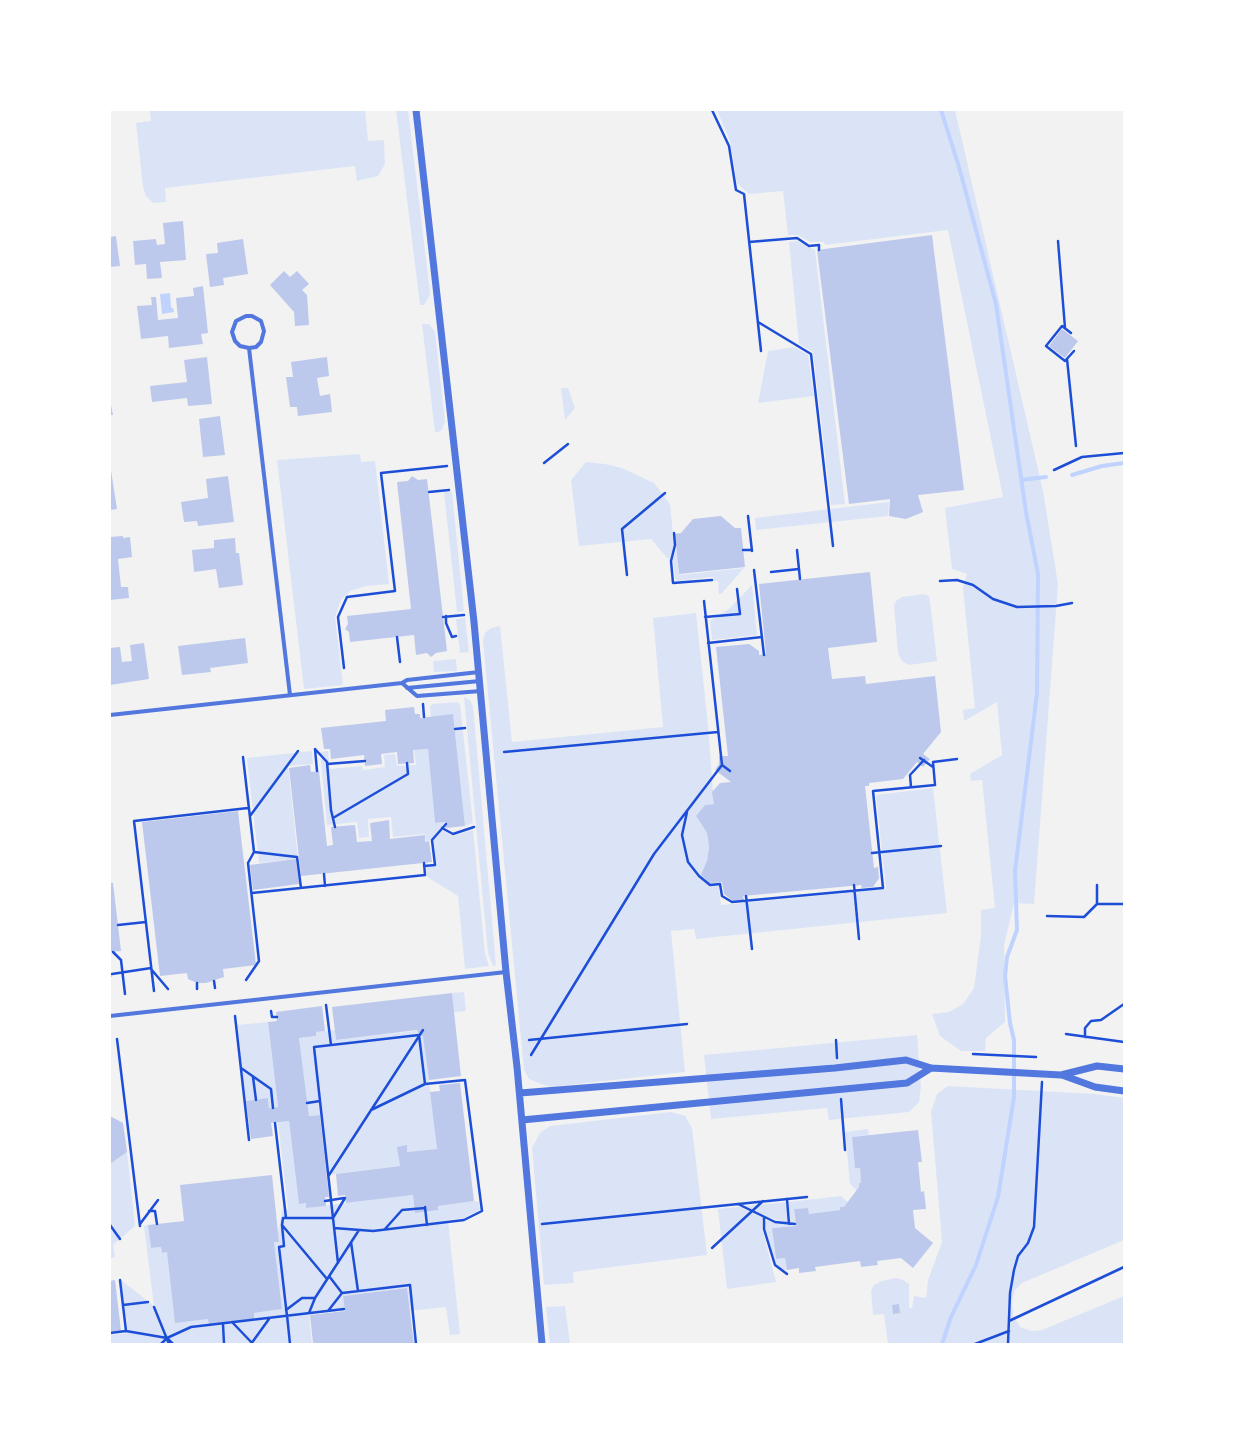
<!DOCTYPE html>
<style>
body{margin:0}
#map{position:relative;width:1234px;height:1454px;overflow:hidden;background:#f2f2f2;font-family:Helvetica,sans-serif}
canvas{display:block}
.frame{position:absolute;inset:0;border:111px solid #fff;pointer-events:none}
</style>
<div id="map">
<canvas width="1234" height="1454"></canvas>
<div class="frame"></div>
</div>
<script>
const g = document.querySelector('canvas').getContext('2d');
g.lineJoin = 'round';
function paint(path, color) { g.fillStyle = color; g.fill(path, 'evenodd'); }
const toPath = rows => new Path2D(rows.map(r => 'M' + r).join(''));
function strokePath(path, color, width, dash) { g.strokeStyle = color; g.lineWidth = width; g.lineCap = dash ? 'butt' : 'round'; g.setLineDash(dash || []); g.stroke(path); }
paint(toPath([
 [150,110,365,110,368,141,384,140,385,164,378,176,357,181,355,166,165,188,166,202,153,203,146,196,143,187,136,123,151,121],
 [396,110,408,110,430,292,429,297,424,305,420,305],
 [717,110,955,110,1043,491,1058,584,1034,904,1014,903,1004,945,1005,1022,986,1038,985,1051,961,1051,940,1036,932,1014,949,1012,963,1004,974,988,981,936,981,910,995,908,982,780,971,781,970,774,1002,755,997,702,964,721,963,710,975,708,963,588,967,574,952,569,945,508,1003,497,948,230,825,245,824,242,810,242,798,235,788,235,783,191,749,194,737,183,730,141],
 [797,241,815,250,845,504,831,505,813,352,799,344,789,242],
 [422,324,429,324,435,332,445,421,442,430,438,432,435,432],
 [794,347,808,355,814,396,758,403,768,351],
 [561,388,568,388,575,408,565,420],
 [360,454,361,462,375,461,389,584,366,586,350,591,341,600,335,617,343,685,304,689,277,460],
 [586,462,605,464,622,468,654,483,670,504,674,544,670,558,667,558,651,539,579,546,571,480],
 [452,492,464,611,457,612,444,492],
 [889,502,888,516,756,530,755,518],
 [676,546,679,575,744,568,721,594,719,594,718,581,714,581,713,577,677,581,675,578,673,561],
 [752,585,757,635,712,640,710,621,730,608],
 [924,594,929,596,930,601,937,661,909,665,902,661,898,653,894,605,897,600,902,597],
 [696,613,708,725,714,804,705,805,696,816,707,833,709,847,707,861,718,882,721,905,886,889,876,795,933,788,947,913,696,939,694,929,671,931,685,1072,551,1087,541,1084,529,1079,524,1070,483,641,485,633,491,628,500,626,512,742,663,727,653,618],
 [465,618,469,652,460,653,456,619],
 [456,659,457,671,434,672,433,661],
 [464,697,470,700,473,706,496,965,493,966,488,953],
 [457,702,460,704,473,823,465,826,453,715,431,717,430,707,432,704],
 [428,749,435,823,445,822,431,840,426,841,425,834,393,837,391,817,368,819,369,837,359,838,357,822,327,825,320,752,328,751,330,769,362,766,363,770,385,767,384,755,395,754,397,766,416,765,414,750],
 [312,751,313,764,288,766,298,859,259,863,247,758],
 [442,830,453,836,473,830,485,954,489,966,465,969,458,896,427,877,426,867,436,866,434,840],
 [464,992,466,1011,454,1012,452,993],
 [268,1022,278,1107,269,1108,268,1099,246,1101,237,1025],
 [335,1030,336,1040,423,1030,437,1149,407,1152,406,1146,398,1147,400,1166,327,1175,320,1115,309,1116,299,1038,316,1036,316,1032],
 [917,1035,921,1087,919,1102,909,1112,829,1120,827,1108,711,1119,704,1055],
 [948,1086,1095,1094,1124,1098,1124,1240,1022,1283,1015,1290,1012,1302,1013,1315,1020,1327,1032,1331,1042,1330,1124,1296,1124,1344,888,1344,884,1314,873,1315,871,1291,874,1285,882,1281,896,1278,903,1280,909,1284,909,1308,912,1308,914,1296,926,1298,928,1280,942,1242,931,1112,937,1094],
 [671,1112,685,1116,692,1128,707,1255,573,1272,574,1283,544,1285,532,1148,540,1133,550,1126],
 [289,1121,299,1203,306,1203,306,1208,413,1195,415,1213,438,1210,438,1206,474,1201,479,1202,480,1210,465,1218,448,1220,460,1334,450,1335,446,1307,410,1311,407,1288,343,1296,345,1311,309,1314,312,1344,110,1344,110,1335,128,1333,121,1280,154,1306,144,1226,148,1225,151,1248,161,1247,162,1253,167,1252,208,1319,254,1319,254,1313,282,1309,274,1242,279,1242,278,1234,282,1210,288,1209,278,1122],
 [868,1129,869,1135,852,1137,855,1168,860,1168,861,1183,859,1183,859,1187,857,1191,850,1184,845,1132],
 [127,1152,135,1226,113,1245,115,1257,110,1258,110,1164],
 [841,1196,848,1202,844,1207,840,1207,840,1210,809,1214,808,1208,794,1209,795,1223,790,1223,788,1202],
 [786,1202,788,1223,764,1216,762,1220,762,1228,776,1282,727,1289,718,1209],
 [765,1220,794,1226,772,1228,776,1259,785,1258,787,1270,781,1269,776,1264,765,1229],
 [565,1306,570,1344,550,1344,546,1307]
]), '#dbe4f7');
paint(toPath([
 [170,293,171,308,173,308,174,312,162,314,160,294]
]), '#bfd3fe');
strokePath(toPath([
 [941,110,959,167,996,304,1026,512,1038,574,1037,693,1015,871,1017,930,1007,957,1005,976,1010,1023,1014,1040,1014,1097,998,1197,976,1265,951,1317,942,1344],
 [1072,475,1102,466,1124,463],
 [1021,480,1046,477]
]), '#bfd3fe', 4);
paint(toPath([
 [183,221,186,260,160,262,162,278,147,279,146,264,135,265,133,241,156,239,157,245,165,244,163,223],
 [932,235,964,490,918,495,923,512,906,519,889,516,890,499,849,504,817,250],
 [116,236,120,266,110,267,110,237],
 [243,239,248,274,223,278,224,285,210,287,206,254,218,253,217,243],
 [284,271,290,277,297,271,309,284,302,290,307,295,309,325,295,326,294,312,270,285],
 [203,286,208,333,201,334,203,344,169,348,168,336,141,339,137,306,152,305,151,297,156,297,158,320,178,318,176,298,194,296,193,288],
 [1062,329,1078,341,1065,358,1049,346],
 [207,357,212,404,188,406,187,398,152,402,150,386,187,382,184,360],
 [327,357,329,376,317,378,320,396,330,394,332,412,298,416,297,407,290,407,286,377,293,377,291,362],
 [110,400,113,415,110,415],
 [220,416,225,455,203,457,199,419],
 [110,464,117,509,110,510],
 [228,476,234,522,198,526,197,521,184,522,181,502,208,498,206,479],
 [412,476,418,480,427,479,447,651,436,653,431,657,427,653,416,655,414,635,350,642,349,632,345,629,348,624,347,616,411,609,397,482,408,481],
 [721,516,735,528,741,528,745,567,679,574,675,534,681,533,693,519],
 [123,536,123,538,130,537,132,557,118,559,121,587,128,587,129,598,110,600,110,537],
 [235,538,236,553,239,553,243,585,219,588,216,569,194,572,192,550,214,548,214,540],
 [870,572,877,642,828,648,832,679,865,676,866,684,935,676,941,732,923,754,930,759,923,767,917,762,903,779,869,783,869,786,865,786,874,868,878,867,879,878,873,887,862,888,861,885,743,896,744,900,733,901,724,894,722,882,710,883,701,875,707,861,709,847,707,833,696,816,705,805,714,804,712,792,720,783,731,782,715,770,719,764,719,756,728,756,716,647,749,644,759,651,759,655,766,654,759,584],
 [245,638,248,663,210,668,211,672,182,675,178,646],
 [144,643,149,679,110,685,110,648,120,647,122,662,132,661,130,645],
 [414,707,415,714,420,714,420,718,453,714,465,826,446,828,445,822,435,823,428,749,413,750,414,763,398,764,397,752,381,754,382,764,365,766,364,755,331,759,330,749,324,749,321,728,386,721,385,710],
 [310,765,311,772,319,771,327,846,333,845,331,827,355,825,357,842,372,841,370,823,389,820,390,839,425,835,425,842,429,841,432,862,301,876,289,768],
 [238,811,256,965,223,969,224,977,206,983,197,983,188,979,187,973,160,976,142,822],
 [296,859,299,884,253,890,250,865],
 [110,883,113,883,121,951,110,952],
 [110,966,112,977,110,977],
 [452,993,461,1076,429,1080,423,1036,419,1034,417,1030,336,1040,332,1007],
 [322,1006,325,1031,316,1032,316,1036,299,1038,309,1116,320,1115,329,1197,325,1197,326,1206,306,1208,306,1203,299,1204,289,1121,271,1123,273,1136,251,1139,246,1101,268,1098,269,1108,278,1107,268,1022,277,1021,276,1012],
 [460,1083,474,1201,438,1206,438,1210,415,1213,413,1195,346,1203,345,1195,338,1196,336,1174,400,1166,397,1147,407,1145,407,1152,437,1149,430,1092,440,1091,439,1085],
 [110,1116,123,1123,127,1152,110,1164],
 [918,1130,922,1162,918,1162,921,1192,924,1191,926,1209,913,1210,915,1228,933,1243,913,1268,901,1258,877,1261,878,1265,861,1267,860,1261,815,1267,816,1271,799,1273,799,1268,787,1270,785,1258,776,1259,772,1228,796,1226,794,1209,808,1208,809,1214,840,1210,840,1207,844,1207,859,1187,859,1183,861,1183,860,1168,855,1168,852,1137],
 [272,1175,279,1242,274,1242,282,1309,254,1313,254,1319,209,1324,208,1319,175,1323,167,1252,162,1253,161,1247,151,1248,148,1225,184,1221,180,1185],
 [115,1280,121,1331,110,1332,110,1281],
 [407,1288,414,1344,313,1343,310,1315,345,1311,343,1296],
 [899,1304,900,1313,893,1314,892,1305]
]), '#bdc9ec');
strokePath(toPath([
 [712,110,729,146,736,190,744,194,761,351],
 [1058,241,1065,328],
 [749,242,797,238,809,246,819,245,819,250],
 [758,322,811,354,833,546],
 [1071,333,1062,326,1046,346,1065,361,1074,351],
 [1067,359,1076,446],
 [544,463,568,444],
 [1054,470,1082,457,1124,453],
 [429,492,449,490],
 [748,516,752,551],
 [674,533,675,545,671,561,673,583,712,580],
 [743,550,752,550],
 [797,550,800,579],
 [754,570,764,655],
 [771,572,799,569],
 [627,575,622,529,665,493],
 [940,581,957,580,973,585,993,599,1017,607,1056,606,1072,603],
 [446,616,446,623,452,637,456,636],
 [443,617,464,615],
 [705,617,740,614,737,589],
 [397,637,400,662],
 [708,643,762,637],
 [344,668,338,617,347,597,395,591,381,473,447,466],
 [423,704,424,717],
 [455,729,465,728],
 [315,749,327,762,331,810,335,827],
 [315,749,317,771],
 [504,752,718,732],
 [243,757,254,852,248,863,259,961,246,980],
 [920,758,933,767],
 [327,764,365,761],
 [722,765,730,771],
 [911,787,910,775,924,760],
 [687,812,682,835,688,862,699,876,710,885,720,884,722,896,732,902,883,888,873,791,935,785,933,762,957,759],
 [250,816,298,751],
 [333,818,408,774,407,763],
 [442,828,453,834,474,827],
 [254,852,297,857,301,888],
 [872,853,941,846],
 [424,866,435,865,432,840,446,824],
 [324,874,325,886],
 [854,885,859,939],
 [1097,885,1097,904],
 [252,893,425,875,424,863],
 [746,896,752,949],
 [1047,916,1084,917,1097,904,1124,904],
 [118,925,146,922],
 [113,952,121,960,125,994],
 [151,969,168,989],
 [112,974,151,968],
 [214,981,215,988],
 [197,983,197,989],
 [154,991,134,821,248,808],
 [326,1005,331,1045],
 [271,1011,272,1017,277,1017],
 [235,1016,249,1140],
 [1066,1034,1124,1042],
 [1085,1037,1085,1028,1091,1021,1101,1020,1124,1004],
 [117,1039,140,1226],
 [529,1040,687,1024],
 [836,1040,837,1058],
 [973,1054,1036,1057],
 [531,1055,654,854,722,765,704,601],
 [241,1068,271,1089,273,1108],
 [253,1077,256,1100],
 [841,1099,845,1150],
 [307,1103,320,1101],
 [371,1110,425,1084],
 [275,1123,286,1218],
 [329,1175,423,1030],
 [787,1199,789,1224],
 [325,1201,344,1198],
 [738,1204,775,1222,795,1224],
 [425,1207,427,1225],
 [149,1211,155,1211,157,1224],
 [764,1218,764,1229,775,1265,787,1274],
 [140,1224,158,1200],
 [542,1224,807,1197],
 [110,1225,120,1239],
 [282,1225,327,1279],
 [334,1228,373,1231,464,1220,482,1211,465,1080,425,1084,419,1035,314,1047,338,1263],
 [385,1229,402,1210,425,1208],
 [351,1242,358,1291],
 [712,1248,763,1201],
 [329,1276,342,1293],
 [120,1280,126,1331],
 [123,1305,148,1302],
 [154,1307,169,1344],
 [286,1310,302,1298,315,1298],
 [328,1311,342,1293,410,1285,416,1344],
 [309,1313,315,1298,359,1230],
 [287,1315,290,1344],
 [287,1316,279,1247,284,1246,282,1225,283,1218,333,1218,345,1198],
 [1009,1321,1124,1267],
 [232,1322,253,1344],
 [223,1324,224,1344],
 [110,1333,126,1331,167,1338,173,1344],
 [161,1344,167,1338,191,1327,344,1309],
 [251,1344,269,1319],
 [975,1344,1009,1331],
 [1008,1344,1010,1293,1014,1270,1018,1256,1028,1243,1034,1227,1042,1082]
]), '#1d4ed8', 2.5);
strokePath(toPath([
 [249,348,256,347,261,342,264,331,261,321,252,316,246,316,236,321,232,332,235,341,240,346,249,348,290,695],
 [402,683,417,696,481,691],
 [407,688,480,681],
 [110,715,402,683,407,680,479,672],
 [110,1016,506,972]
]), '#5277de', 4);
strokePath(toPath([
 [416,110,474,622,506,972,517,1067,542,1344],
 [1062,1075,1095,1087,1124,1091],
 [520,1093,835,1068,906,1060,931,1068,1061,1075,1097,1066,1124,1069],
 [522,1120,907,1083,931,1068]
]), '#5277de', 7);
</script>
